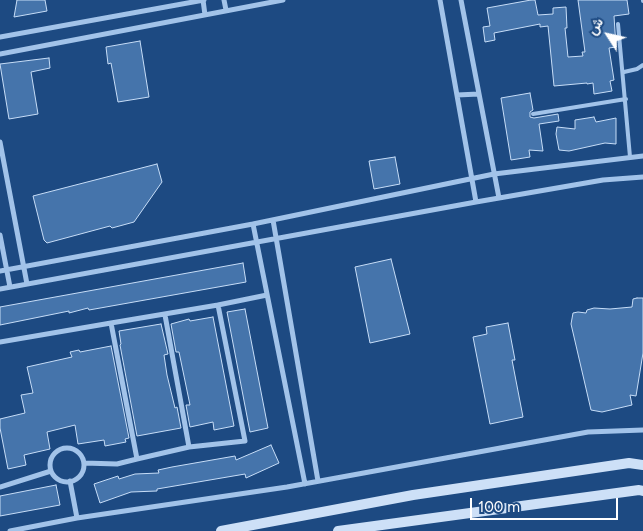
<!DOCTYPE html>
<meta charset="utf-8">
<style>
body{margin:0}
#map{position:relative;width:643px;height:531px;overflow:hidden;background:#1d4a82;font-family:Figtree,Vazirmatn,sans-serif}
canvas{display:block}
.north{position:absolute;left:583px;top:10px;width:50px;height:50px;-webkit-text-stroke:4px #1d4a82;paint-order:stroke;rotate:305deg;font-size:14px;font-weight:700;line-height:20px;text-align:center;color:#fff}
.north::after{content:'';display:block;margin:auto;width:18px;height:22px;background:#fff;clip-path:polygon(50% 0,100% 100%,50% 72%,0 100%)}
.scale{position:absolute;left:470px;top:498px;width:148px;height:22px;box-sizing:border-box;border:2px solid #fff;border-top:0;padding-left:6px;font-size:15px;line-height:18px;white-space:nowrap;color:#fff;-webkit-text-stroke:4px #1d4a82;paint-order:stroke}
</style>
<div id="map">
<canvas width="643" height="531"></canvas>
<div class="north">ش</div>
<div class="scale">100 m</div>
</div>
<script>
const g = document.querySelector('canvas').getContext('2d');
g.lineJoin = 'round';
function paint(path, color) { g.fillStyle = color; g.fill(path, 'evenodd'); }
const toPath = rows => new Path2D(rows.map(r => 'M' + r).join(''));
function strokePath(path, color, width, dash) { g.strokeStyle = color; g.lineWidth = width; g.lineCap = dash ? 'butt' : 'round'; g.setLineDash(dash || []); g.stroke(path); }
const building = toPath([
 [17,0,45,0,47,11,14,17,17,0],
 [531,0,535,0,538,15,553,14,553,8,566,7,567,28,565,28,568,57,583,56,582,52,585,52,578,0,627,0,629,14,614,16,616,47,609,48,614,80,610,81,612,91,594,94,593,83,587,84,587,83,554,86,548,26,540,27,540,24,494,33,495,40,485,42,483,27,490,26,487,8,531,0],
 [140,41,149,97,118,102,111,63,108,64,106,47,140,41],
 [49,58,50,68,31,72,38,114,9,119,0,64,49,58],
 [530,93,533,110,530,112,530,117,534,118,558,114,559,121,539,124,543,151,529,150,530,157,511,160,501,98,530,93],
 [594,117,596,122,616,118,616,144,605,143,569,151,559,150,556,134,557,127,575,129,575,120,594,117],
 [395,157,400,184,374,189,369,161,395,157],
 [157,164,162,182,134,222,112,228,110,226,47,243,44,240,33,196,157,164],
 [391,259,410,334,370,343,355,267,391,259],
 [243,263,246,282,89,310,88,308,69,313,69,311,0,325,0,307,243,263],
 [637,298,643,298,643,353,636,396,630,395,632,405,602,412,591,410,571,324,573,313,578,312,586,313,587,310,594,308,610,309,632,307,633,299,637,298],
 [245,309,268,428,250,432,227,312,245,309],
 [213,317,234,426,214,430,213,422,190,427,186,405,190,405,179,352,176,352,171,324,189,319,190,321,213,317],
 [508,323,515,360,512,360,523,417,490,424,473,337,487,334,486,327,508,323],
 [161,324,168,354,164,355,167,375,175,408,177,407,181,428,137,436,120,345,121,344,119,331,161,324],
 [111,346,129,438,125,439,126,442,105,446,104,440,78,444,75,425,47,432,50,449,24,455,26,465,8,469,0,428,0,419,25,413,21,395,33,393,27,367,72,357,70,352,79,350,80,352,111,346],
 [271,445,279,463,246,478,245,474,157,489,157,491,131,492,100,503,94,484,118,476,119,479,135,474,159,473,158,470,172,467,235,456,236,460,271,445],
 [56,485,60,505,0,516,0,496,56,485]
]);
paint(building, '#4574ab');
strokePath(building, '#c7ddf7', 1);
strokePath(toPath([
 [643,0,643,1],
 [618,24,630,157],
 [624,72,637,69,643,65],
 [533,114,626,99]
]), '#a2c3e9', 4);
strokePath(toPath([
 [203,0,205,15],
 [224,0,226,10],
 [440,0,476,202],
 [461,0,499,198],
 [0,37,204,0],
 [0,54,283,0],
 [457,95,479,94],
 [0,142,27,284],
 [273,220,318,481],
 [253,224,305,484],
 [0,235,10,287],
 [0,271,253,224,494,174,643,156],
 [0,289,476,202,603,180,643,177],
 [218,305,267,295],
 [165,315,189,447],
 [111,323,218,305,245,441,189,447,137,459],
 [0,342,111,323,137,459,117,464,84,463],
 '50 465a17 17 0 1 1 34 0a17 17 0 1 1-34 0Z',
 [70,481,77,518],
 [0,487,51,471],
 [10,531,77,518,287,487,588,432,643,430]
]), '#a2c3e9', 5);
strokePath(toPath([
 [221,531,413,495,629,463,643,465],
 [338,531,639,490,643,491]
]), '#cde0f7', 10);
</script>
